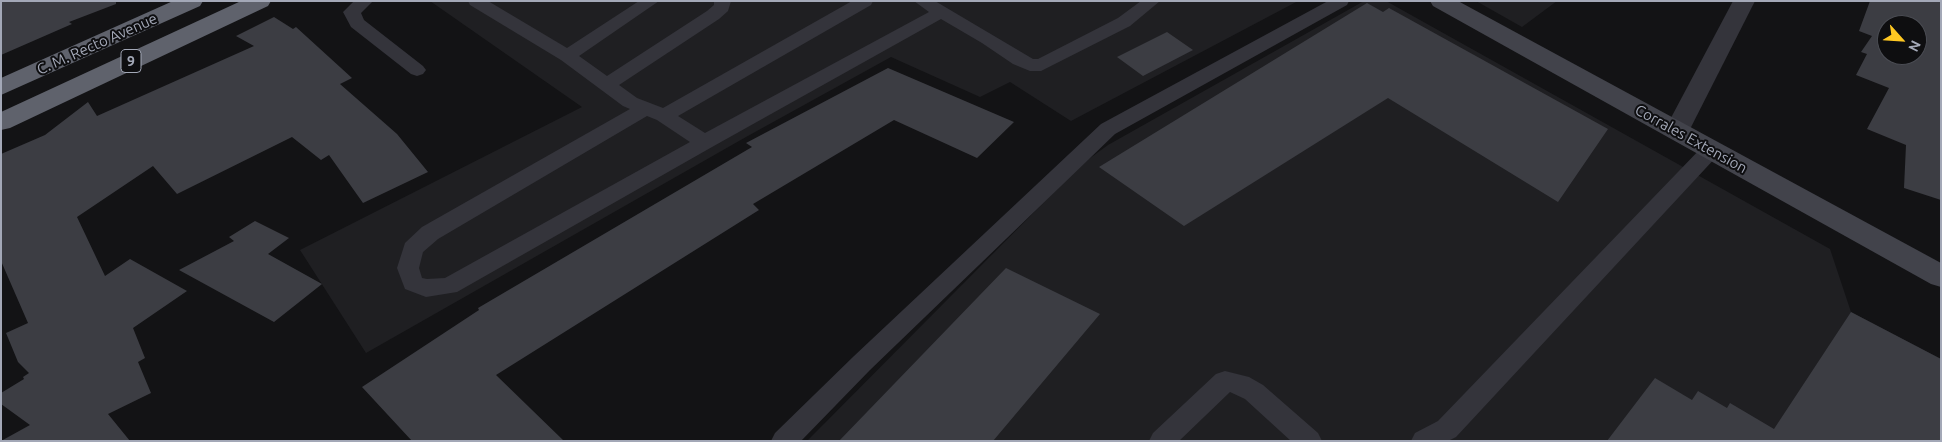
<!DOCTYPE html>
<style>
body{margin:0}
#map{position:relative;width:1942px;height:442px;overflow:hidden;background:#131315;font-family:Ubuntu,sans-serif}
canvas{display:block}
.frame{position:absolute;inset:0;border:2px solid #a3a8b7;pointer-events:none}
.north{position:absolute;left:1877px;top:15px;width:50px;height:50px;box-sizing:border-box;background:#0e0e10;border:1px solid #4a4c53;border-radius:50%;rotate:116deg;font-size:14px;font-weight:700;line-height:20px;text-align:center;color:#a3a8b7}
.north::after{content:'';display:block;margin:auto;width:18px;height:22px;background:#ffc822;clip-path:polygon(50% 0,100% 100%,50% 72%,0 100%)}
</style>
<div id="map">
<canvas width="1942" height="442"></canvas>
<div class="frame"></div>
<div class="north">N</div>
</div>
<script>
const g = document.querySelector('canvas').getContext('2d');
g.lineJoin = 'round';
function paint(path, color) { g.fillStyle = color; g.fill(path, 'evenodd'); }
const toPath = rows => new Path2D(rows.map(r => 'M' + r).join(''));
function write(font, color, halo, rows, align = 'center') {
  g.font = font + ' Ubuntu,sans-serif'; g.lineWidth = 4; g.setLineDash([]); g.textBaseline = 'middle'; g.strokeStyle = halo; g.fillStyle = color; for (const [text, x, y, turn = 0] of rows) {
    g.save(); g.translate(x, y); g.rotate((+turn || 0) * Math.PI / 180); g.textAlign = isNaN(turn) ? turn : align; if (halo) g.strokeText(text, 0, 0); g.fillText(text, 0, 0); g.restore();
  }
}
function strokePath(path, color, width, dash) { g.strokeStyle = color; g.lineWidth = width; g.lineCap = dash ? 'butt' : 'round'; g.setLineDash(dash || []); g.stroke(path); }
paint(toPath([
 [430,1,1298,1,1071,121,1010,82,980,97,891,57,746,137,366,353,300,250,582,107],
 [1364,1,1386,1,1830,249,1851,312,1941,359,1941,441,807,441,1082,164,1108,145],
 [1476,1,1557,1,1522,27]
]), '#1f1f22');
paint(toPath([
 [1,1,116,1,116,4,69,22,72,24,1,55],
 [1870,1,1941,1,1941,200,1904,188,1906,145,1867,129,1889,88,1856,75,1867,54,1861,52,1872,36,1859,31],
 [1887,25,1917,25,1917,55,1887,55],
 [1367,3,1383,12,1389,8,1608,129,1558,202,1388,98,1184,226,1099,167],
 [274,17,293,29,296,27,352,78,340,84,397,134,428,172,363,203,329,155,321,160,292,137,177,194,153,166,77,217,105,276,130,259,187,291,133,328,145,358,138,362,151,393,108,414,130,441,1,441,30,425,1,404,1,393,24,379,23,377,29,373,18,362,6,333,28,323,1,261,1,154,45,135,88,102,97,116,254,46,236,36],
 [1167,32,1193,50,1143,76,1117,57],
 [888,68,1014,122,977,158,894,120,753,204,759,210,496,375,564,441,412,441,362,387,479,310,478,308,752,147,746,143],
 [255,221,289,238,268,254,322,284,274,322,179,270,234,241,229,237],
 [1006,268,1100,314,993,441,839,441],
 [1851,312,1941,359,1941,441,1607,441,1655,378,1692,400,1698,391,1727,408,1730,403,1774,429]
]), '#3c3d43');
paint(toPath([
 [354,1,373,1,361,13,364,20,423,66,426,70,423,74,417,76,411,74,351,27,343,12,354,1],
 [468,1,488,1,567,48,639,1,659,1,579,56,607,76,707,11,714,5,714,1,731,1,728,11,719,19,619,85,637,98,663,108,852,1,873,1,871,5,678,116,705,133,929,12,914,1,935,1,1033,59,1038,59,1118,18,1141,1,1160,1,1130,26,1041,71,1030,71,1013,64,982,43,941,19,712,147,457,292,426,297,405,289,397,268,405,243,422,227,630,109,623,106,561,60,470,5,468,1],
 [647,116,657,120,690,142,445,278,427,279,422,278,419,268,423,252,438,239,647,116],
 [1328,1,1349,1,1347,5,1115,134,870,370,801,441,771,441,775,433,854,356,1101,124,1328,1],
 [1711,143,1718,145,1721,150,1718,155,1456,437,1448,441,1411,441,1415,433,1438,421,1704,145,1711,143],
 [1225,371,1249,377,1263,385,1318,433,1322,441,1291,441,1245,399,1230,392,1179,441,1149,441,1153,433,1216,374,1225,371]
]), '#34343b');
paint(toPath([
 [1733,1,1755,1,1686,137,1677,139,1668,137,1664,131,1733,1]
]), '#34343b');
paint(toPath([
 [1430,1,1458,1,1941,263,1941,287,1931,284,1433,6,1430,1]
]), '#42434b');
paint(toPath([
 [173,1,203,1,200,6,1,95,1,78,173,1],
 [241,1,271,1,268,6,10,128,1,130,1,112,241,1]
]), '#5f626c');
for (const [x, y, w] of [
 [131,61,20]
]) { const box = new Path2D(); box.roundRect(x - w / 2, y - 11.5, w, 23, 4); g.fillStyle = '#0e0e10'; g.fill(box); strokePath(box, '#a3a8b7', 1); }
write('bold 14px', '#a3a8b7', null, [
 ["9",131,61]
]);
write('15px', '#a3a8b7', '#0e0e10', [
 ["C. M. Recto Avenue",97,44,-24],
 ["Corrales Extension",1691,139,29]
]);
</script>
